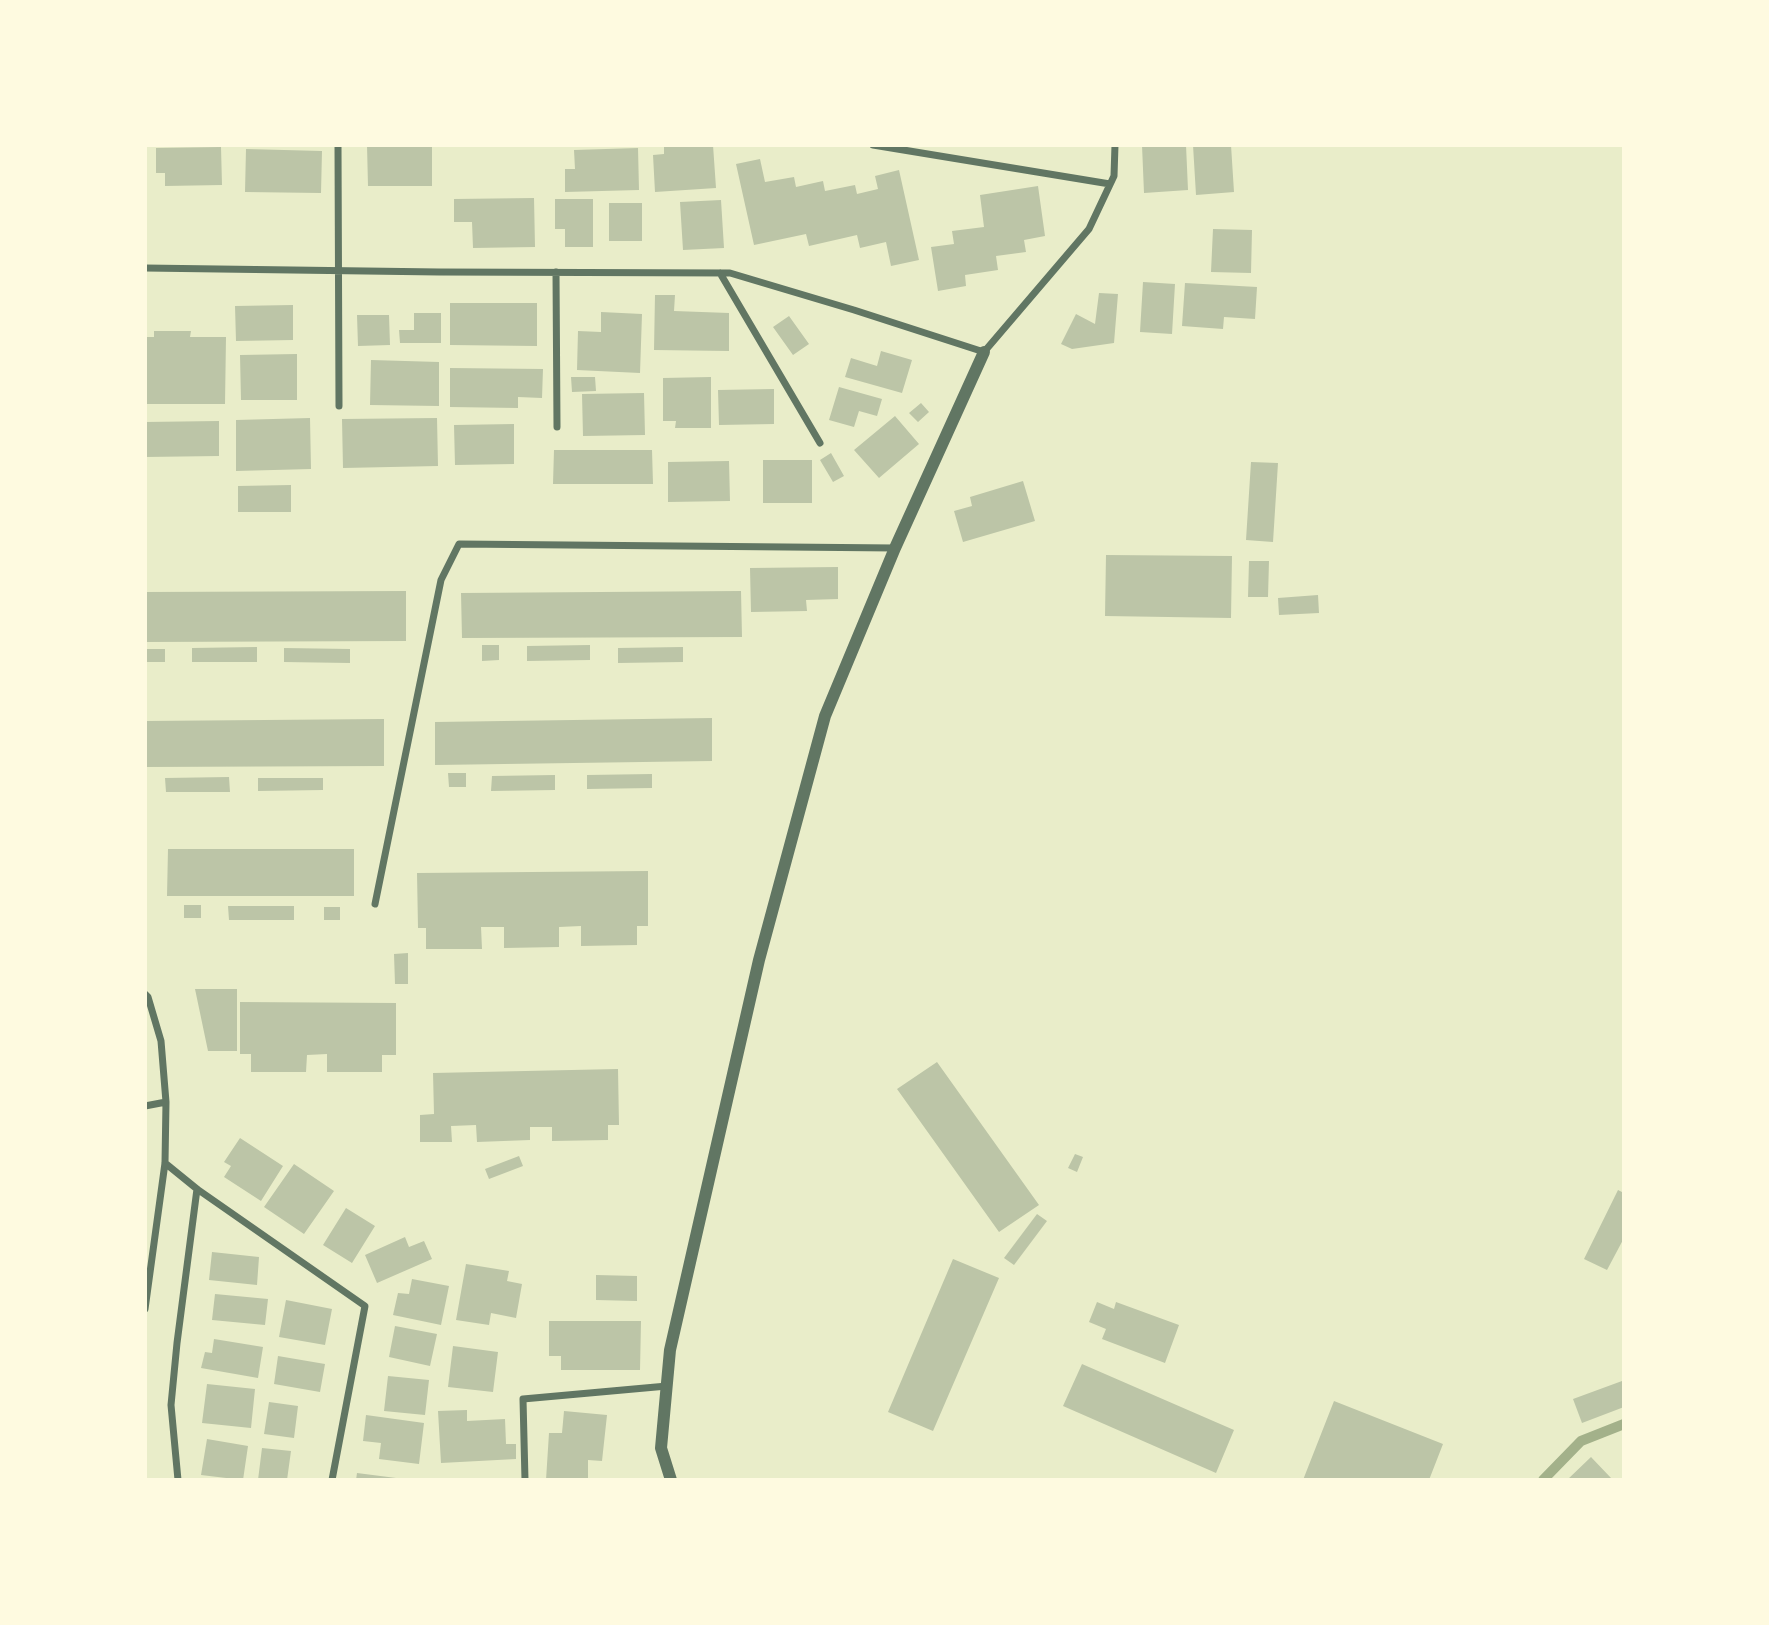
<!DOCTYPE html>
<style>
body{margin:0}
#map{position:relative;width:1769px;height:1625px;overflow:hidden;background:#e9edc9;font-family:"Varela Round",sans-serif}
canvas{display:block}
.frame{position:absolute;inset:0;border:147px solid #fefae0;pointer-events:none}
</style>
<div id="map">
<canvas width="1769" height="1625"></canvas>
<div class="frame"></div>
</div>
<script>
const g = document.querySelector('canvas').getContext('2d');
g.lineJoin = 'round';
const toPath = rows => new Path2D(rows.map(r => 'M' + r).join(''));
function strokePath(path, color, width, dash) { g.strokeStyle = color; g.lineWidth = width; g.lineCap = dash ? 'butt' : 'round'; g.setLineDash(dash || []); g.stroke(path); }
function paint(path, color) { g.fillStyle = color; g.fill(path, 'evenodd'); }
strokePath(toPath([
 [1543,1480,1581,1441,1624,1424]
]), '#a3b18a', 10);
paint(toPath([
 [367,145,432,145,432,186,368,186],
 [713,145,716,188,655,192,653,155,664,154,664,146],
 [1142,145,1186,145,1188,190,1144,193],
 [1193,145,1231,145,1234,192,1196,195],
 [221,147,222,185,165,186,165,173,156,173,156,148],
 [638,148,639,190,565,192,565,169,575,169,574,150],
 [246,149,322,151,321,193,245,192],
 [760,159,765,182,794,177,796,187,823,181,825,191,855,185,857,194,878,189,875,176,899,170,919,260,891,266,886,242,860,248,857,235,809,246,806,234,754,245,736,164],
 [1038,186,1045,236,1024,240,1026,252,996,256,998,270,965,275,966,286,938,291,931,247,954,244,952,231,984,227,980,195],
 [534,198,535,247,473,248,472,222,454,222,454,199],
 [555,199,593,199,593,247,565,247,565,229,555,229],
 [721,200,724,248,683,250,680,202],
 [609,203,642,203,642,241,609,241],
 [1213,229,1252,230,1251,273,1211,272],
 [1143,282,1175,284,1172,334,1140,332],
 [1185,283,1257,287,1255,319,1224,317,1223,329,1182,326],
 [1099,293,1118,294,1114,343,1072,349,1061,344,1076,314,1095,324],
 [655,295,675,295,674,311,729,313,729,351,654,350],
 [450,303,537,303,537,346,450,345],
 [293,305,293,340,236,341,235,306],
 [601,312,642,314,640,373,577,370,578,331,601,332],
 [414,313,441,313,441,343,400,343,399,330,414,330],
 [357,315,389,315,390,345,358,346],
 [789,316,809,344,793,355,773,327],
 [154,331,191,331,190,337,226,337,225,404,145,404,145,337,154,337],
 [881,351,912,360,902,393,845,377,851,358,877,366],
 [297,354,297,400,241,400,240,355],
 [371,360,439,362,439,406,370,405],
 [450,368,543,369,542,398,518,397,518,408,450,407],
 [571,377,595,377,596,391,572,392],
 [711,377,711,428,675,428,676,421,663,421,663,378],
 [839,387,882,399,877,416,859,411,854,427,829,420],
 [774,389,774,424,719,425,718,390],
 [644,393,645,435,583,436,582,394],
 [921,403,929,412,918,422,909,413],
 [895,416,919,444,879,478,854,450],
 [310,418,311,469,236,471,236,420],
 [437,418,438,466,343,468,342,419],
 [219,421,219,456,145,457,145,422],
 [514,424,514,464,455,465,454,425],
 [554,450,652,450,653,484,553,484],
 [831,453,844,476,833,482,820,460],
 [763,460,812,460,812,503,763,503],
 [729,461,730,501,668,502,668,462],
 [1251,462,1278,463,1273,542,1246,540],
 [1023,481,1035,521,963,542,954,511,972,506,970,497],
 [291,485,291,512,238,512,238,486],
 [1106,555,1232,556,1231,618,1105,616],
 [1249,561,1269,561,1268,597,1248,597],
 [838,567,838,599,806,600,807,611,751,612,750,568],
 [406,591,406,641,145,642,145,592],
 [741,591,742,637,462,638,461,593],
 [1318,595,1319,613,1279,615,1278,598],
 [482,645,499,645,499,660,482,661],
 [590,645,590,660,527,661,527,646],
 [257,647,257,662,192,662,192,648],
 [683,647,683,662,618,663,618,648],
 [284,648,350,649,350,663,284,662],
 [145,649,165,649,165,662,145,662],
 [712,718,712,761,435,765,435,722],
 [384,719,384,766,145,767,145,721],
 [448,773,466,773,466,787,449,787],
 [652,774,652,788,587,789,587,775],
 [555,775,555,790,491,791,492,776],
 [229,777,230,792,166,792,165,778],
 [258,778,323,778,323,790,258,791],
 [168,849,354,849,354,896,167,896],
 [648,871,648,926,637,926,637,945,581,946,581,926,559,927,559,947,504,948,504,927,481,927,482,949,426,949,426,928,418,928,417,873],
 [184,905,201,905,201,918,184,918],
 [228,906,294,906,294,920,229,920],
 [324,907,340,907,340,920,324,920],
 [408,953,408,984,395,984,394,954],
 [195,989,237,989,237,1051,208,1051],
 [240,1002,396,1003,396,1055,382,1055,382,1072,327,1072,327,1054,307,1055,306,1072,251,1072,251,1054,240,1054],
 [937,1062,1039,1205,999,1232,897,1089],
 [618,1069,619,1125,608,1125,608,1140,552,1141,552,1127,530,1127,530,1140,477,1142,476,1125,451,1126,452,1142,420,1142,420,1115,434,1114,433,1073],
 [240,1138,283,1166,261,1201,224,1177,231,1166,224,1162],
 [1075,1154,1083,1157,1077,1172,1068,1168],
 [519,1156,523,1166,489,1179,485,1169],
 [294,1164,334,1191,304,1234,264,1207],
 [1618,1190,1624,1193,1624,1238,1607,1270,1584,1259],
 [346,1208,375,1226,352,1263,323,1245],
 [1037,1214,1047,1221,1014,1265,1004,1258],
 [405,1237,409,1247,424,1241,432,1259,377,1283,365,1255],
 [212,1252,259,1257,257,1285,209,1280],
 [953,1259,999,1278,933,1431,888,1412],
 [466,1264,509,1271,507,1281,522,1284,516,1318,491,1313,489,1325,456,1320],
 [596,1275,637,1276,637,1301,596,1300],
 [412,1279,449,1286,441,1325,393,1315,398,1293,409,1294],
 [215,1294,268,1299,265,1325,212,1320],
 [286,1300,332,1309,325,1345,279,1337],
 [1097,1302,1114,1309,1116,1302,1179,1325,1165,1363,1102,1339,1106,1329,1089,1322],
 [549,1321,641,1321,640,1370,561,1370,561,1356,549,1356],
 [395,1326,437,1334,430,1366,389,1357],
 [214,1339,263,1347,258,1378,201,1368,205,1352,212,1353],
 [453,1346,498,1352,493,1392,448,1387],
 [278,1356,325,1364,320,1392,274,1384],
 [1082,1364,1234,1430,1216,1473,1063,1406],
 [388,1376,429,1380,425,1415,384,1411],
 [1622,1381,1624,1407,1582,1423,1573,1399],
 [207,1384,255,1389,251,1428,202,1423],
 [1334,1401,1443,1444,1429,1480,1303,1480],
 [269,1402,298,1406,294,1438,264,1434],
 [467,1410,467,1421,505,1419,506,1444,516,1444,516,1459,441,1463,438,1411],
 [564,1411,607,1415,602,1461,588,1460,588,1480,546,1480,549,1433,562,1433],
 [366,1415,424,1423,419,1464,379,1459,381,1443,363,1441],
 [207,1439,248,1446,243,1480,201,1475],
 [262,1448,291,1451,287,1480,258,1480],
 [1591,1457,1611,1478,1609,1480,1567,1480],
 [357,1473,396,1478,396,1480,356,1480]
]), '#bcc5a7');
strokePath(toPath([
 [338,145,339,406],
 [873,145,1110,184],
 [145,268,439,272,730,273,854,310,984,352,1089,229,1114,176,1115,145],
 [556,272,557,427],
 [720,273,820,443],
 [375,904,441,580,459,544,895,548],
 [145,994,148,997,161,1041,166,1102,165,1163,145,1309],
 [145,1106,166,1102],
 [165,1163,197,1189,365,1306,332,1480],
 [178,1480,171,1405,177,1343,197,1189],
 [525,1480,523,1399,667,1386]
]), '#617663', 7);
strokePath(toPath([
 [671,1480,661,1448,670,1350,759,960,825,716,895,548,984,352]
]), '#617663', 12);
</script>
